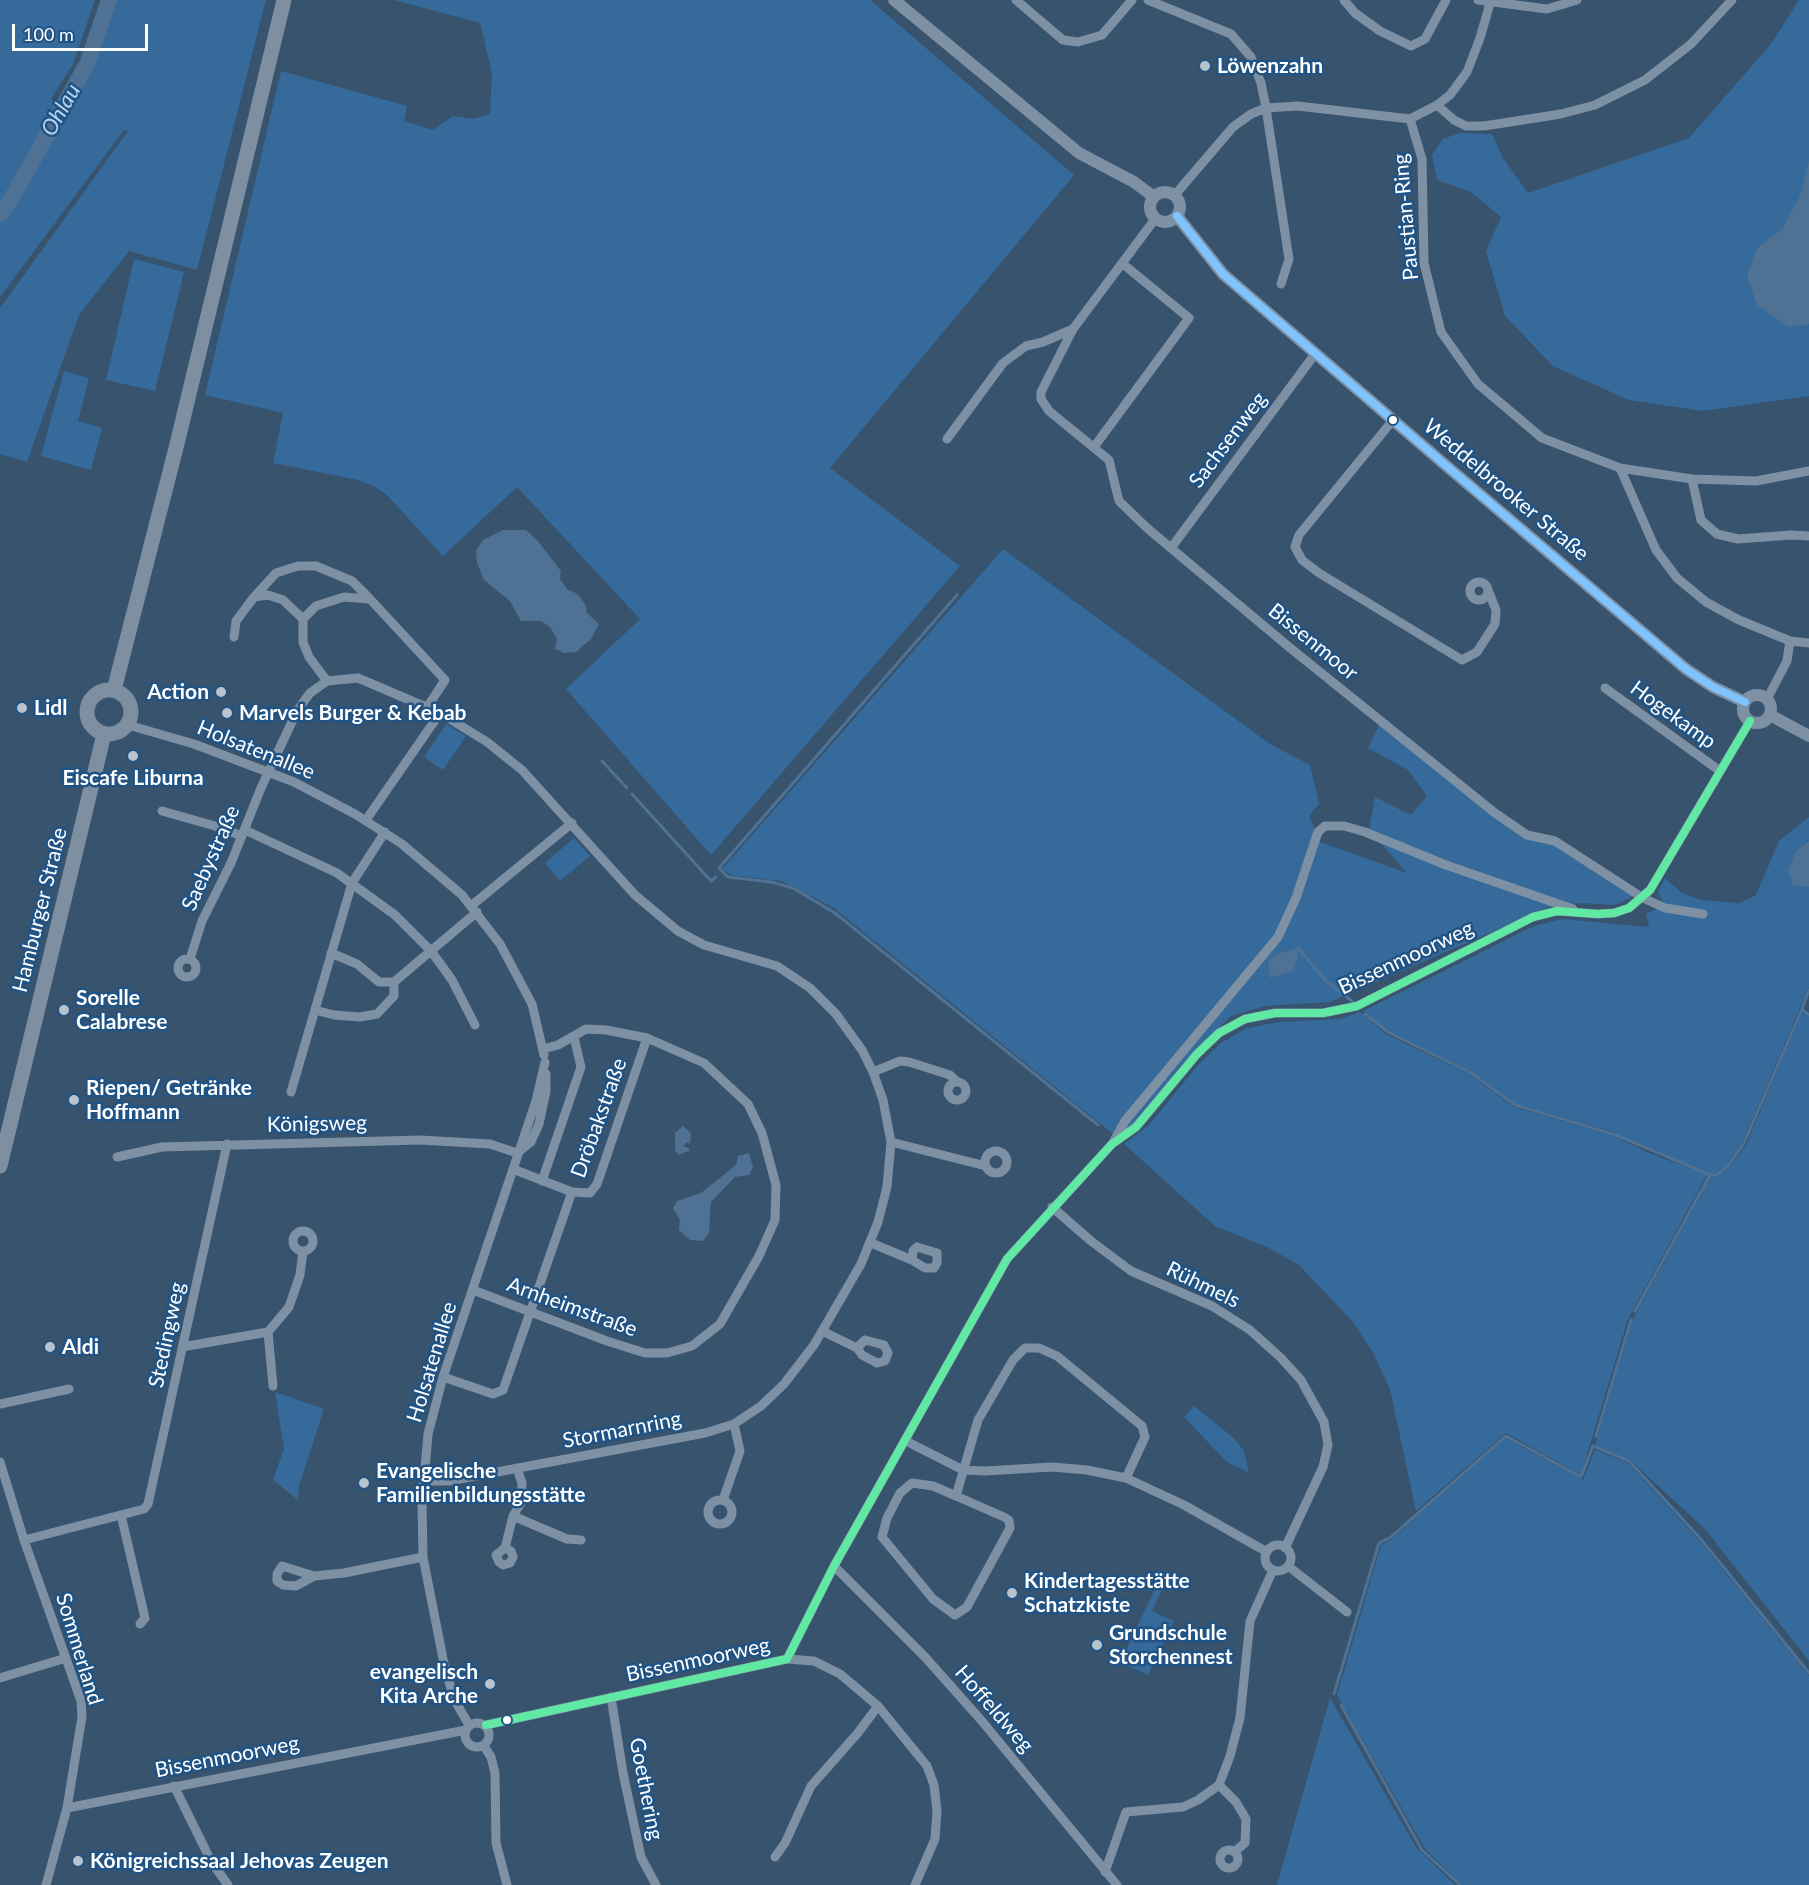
<!DOCTYPE html>
<meta charset="utf-8">
<style>
body{margin:0}
#map{position:relative;width:1809px;height:1885px;overflow:hidden;background:#37536e;font-family:Lato,sans-serif}
canvas{display:block}
.scale{position:absolute;left:12px;top:24px;width:136px;height:27px;box-sizing:border-box;border:3px solid #fff;border-top:0;padding-left:8px;font-size:18px;line-height:21px;white-space:nowrap;color:#fff;-webkit-text-stroke:4px #215484;paint-order:stroke}
</style>
<div id="map">
<canvas width="1809" height="1885"></canvas>
<div class="scale">100 m</div>
</div>
<script>
const g = document.querySelector('canvas').getContext('2d');
g.lineJoin = 'round';
function paint(path, color) { g.fillStyle = color; g.fill(path, 'evenodd'); }
const toPath = rows => new Path2D(rows.map(r => 'M' + r).join(''));
function strokePath(path, color, width, dash) { g.strokeStyle = color; g.lineWidth = width; g.lineCap = dash ? 'butt' : 'round'; g.setLineDash(dash || []); g.stroke(path); }
function write(font, color, halo, rows, align = 'center') {
  g.font = font + ' Lato,sans-serif'; g.lineWidth = 5; g.setLineDash([]); g.textBaseline = 'middle'; g.strokeStyle = halo; g.fillStyle = color; for (const [text, x, y, turn = 0] of rows) {
    g.save(); g.translate(x, y); g.rotate((+turn || 0) * Math.PI / 180); g.textAlign = isNaN(turn) ? turn : align; if (halo) g.strokeText(text, 0, 0); g.fillText(text, 0, 0); g.restore();
  }
}
paint(toPath([
 [0,0,95,0,73,64,51,99,70,111,94,66,117,0,266,0,197,270,129,251,79,315,27,462,0,454,0,308,128,131,124,130,0,297],
 [394,0,870,0,1074,175,830,468,960,566,711,855,566,689,640,619,517,487,443,556,386,494,372,485,358,480,273,463,283,413,205,395,281,71,407,106,404,121,433,130,453,116,473,119,490,114,492,73,480,23],
 [1799,0,1809,0,1809,396,1702,411,1629,400,1553,366,1505,316,1486,251,1501,217,1471,192,1437,180,1432,155,1443,139,1459,133,1492,134,1503,158,1528,193,1689,138,1771,44],
 [134,259,184,272,155,391,106,380],
 [64,371,89,378,78,421,102,428,91,470,41,456],
 [1003,549,1270,744,1310,765,1319,804,1309,816,1320,842,1407,873,1369,830,1375,797,1411,815,1427,796,1408,770,1368,748,1380,723,1495,816,1554,843,1631,893,1632,897,1615,905,1583,903,1552,906,1330,1002,1265,1006,1231,1016,1182,1064,1137,1123,1118,1138,834,908,782,881,731,875,722,869],
 [446,724,466,736,443,770,424,757],
 [1809,817,1809,841,1796,851,1809,887,1809,987,1742,1143,1727,1165,1716,1173,1711,1174,1647,1149,1616,1133,1516,1104,1471,1072,1387,1031,1363,1011,1534,926,1562,919,1649,927,1646,914,1664,905,1658,892,1665,878,1682,893,1701,900,1740,903,1756,895,1779,841],
 [574,838,590,856,560,881,545,863],
 [1802,1011,1809,1016,1809,1661,1705,1529,1630,1460,1595,1445,1632,1321,1711,1176,1716,1176,1729,1167,1746,1145],
 [1360,1012,1386,1034,1469,1074,1514,1107,1614,1136,1647,1152,1707,1175,1628,1319,1581,1475,1506,1433,1416,1511,1390,1389,1373,1353,1353,1322,1299,1265,1267,1247,1215,1226,1124,1144,1149,1125,1199,1064,1221,1043,1247,1028,1279,1022,1340,1019],
 [275,1392,324,1409,299,1486,298,1500,273,1480,284,1449],
 [1194,1406,1235,1439,1244,1451,1249,1473,1227,1462,1184,1417],
 [1506,1438,1583,1480,1595,1450,1628,1463,1698,1539,1809,1676,1809,1885,1462,1885,1425,1849,1337,1695,1381,1545,1392,1539],
 [1158,1583,1164,1586,1152,1611,1174,1621,1148,1675,1120,1662],
 [1330,1698,1416,1847,1455,1885,1277,1885]
]), '#356a9b');
paint(toPath([
 [1809,161,1809,324,1788,327,1757,305,1747,275,1757,248,1782,229,1801,194],
 [503,530,526,530,537,540,561,571,560,579,568,590,578,594,586,606,587,613,599,624,591,639,576,652,564,653,555,649,557,639,550,627,541,621,521,621,510,601,484,580,477,563,476,551,483,540],
 [1809,841,1809,887,1793,885,1788,871,1796,851],
 [1298,948,1297,961,1293,971,1270,978,1268,962,1275,955],
 [683,1126,691,1133,690,1144,687,1142,683,1146,689,1148,689,1151,678,1155,675,1150,675,1133],
 [749,1153,753,1167,749,1175,735,1177,711,1202,709,1233,703,1241,690,1240,679,1230,680,1220,673,1208,677,1201,701,1193,736,1165,738,1156]
]), '#4f7294');
strokePath(toPath([
 [957,595,719,868,728,877,771,882,793,888,835,913,1098,1125],
 [602,761,627,788],
 [632,794,711,881,716,877],
 [1298,948,1325,980,1352,1001],
 [1809,990,1802,1009,1809,1015],
 [1365,1014,1388,1032,1471,1073,1515,1105,1616,1135,1710,1175,1635,1311],
 [1710,1175,1716,1175,1728,1166,1744,1143,1802,1009],
 [1596,1436,1631,1320],
 [1334,1694,1379,1543,1391,1537,1506,1436,1581,1477,1593,1446,1629,1461,1700,1538,1809,1673],
 [1341,1705,1422,1850,1460,1885]
]), '#4f7294', 3);
strokePath(toPath([
 [0,214,10,201,87,64,109,0]
]), '#4f7294', 16);
strokePath(toPath([
 [1016,0,1063,40,1078,42,1102,35,1132,0],
 [1148,0,1231,34,1251,57,1261,83,1266,108,1289,259,1281,284],
 [1344,0,1355,13,1380,31,1411,46,1425,39,1446,0],
 [1478,0,1547,9,1577,0],
 [1437,105,1454,120,1466,126,1484,126,1561,114,1595,105,1645,80,1691,44,1732,0],
 [1410,119,1422,159,1424,263,1441,332,1478,384,1542,438,1620,468,1692,479,1756,481,1809,471],
 [1174,196,1233,127,1251,114,1266,108,1298,106,1410,119,1437,105,1450,95,1467,72,1480,38,1491,0],
 [1155,219,1073,329,1041,392,1041,399,1049,411,1109,460,1119,501,1147,528,1289,647,1495,813,1527,835,1555,841,1643,898,1665,908,1703,914],
 [1393,420,1299,535,1295,547,1302,560,1319,573,1462,660,1477,652,1495,624,1496,610,1488,590],
 [947,439,1003,363,1026,346,1043,342,1073,329],
 [1094,447,1189,318,1123,264],
 [1620,468,1656,550,1677,578,1706,602,1739,620,1790,641,1809,643],
 [1692,479,1701,520,1717,534,1738,539,1791,535,1809,536],
 [1171,548,1315,354],
 '1470 591a9 9 0 1 1 18 0a9 9 0 1 1-18 0Z',
 [303,619,283,600,268,595,254,597,276,573,298,566,316,566,352,581,370,599],
 [234,637,236,621,254,597],
 [327,681,309,657,303,642,303,619,316,606,344,597,370,599,445,680,428,706],
 [1605,688,1720,771],
 [1767,699,1787,661,1790,641],
 [128,725,194,744,294,782,355,814,402,844,462,895,500,944,532,1004,544,1055],
 [162,811,215,826,242,836],
 [366,820,440,713],
 [245,830,337,873,395,915,431,951,452,980,475,1025],
 [471,906,572,823],
 '178 968a9 9 0 1 1 18 0a9 9 0 1 1-18 0Z',
 [190,959,202,921,231,863,261,788,297,711,310,693,327,681,358,678,440,713,487,742,522,770,635,895,678,931,704,945,777,966,810,988,836,1014,862,1050,873,1072,883,1100,891,1142,887,1187,878,1222,861,1264,814,1345,784,1384,761,1406,734,1424,705,1433,449,1481,424,1481],
 [394,982,477,912],
 [315,1010,334,1015,360,1017,377,1014,394,996,394,982,379,982,357,964,331,953],
 [873,1072,900,1061,909,1062,950,1075,957,1082],
 '948 1091a9 9 0 1 1 18 0a9 9 0 1 1-18 0Z',
 [291,1092,352,883,385,832],
 [1114,1141,1125,1121,1278,937,1296,898,1318,832,1325,826,1344,826,1365,832,1446,865,1573,909],
 [891,1142,986,1166],
 '985 1162a11 11 0 1 1 22 0a11 11 0 1 1-22 0Z',
 [517,1153,531,1142,539,1124,546,1091,546,1074],
 [117,1157,162,1147,420,1140,490,1144,517,1153],
 [542,1181,581,1067,574,1037],
 [572,1192,590,1193,597,1184,647,1038],
 [1052,1207,1091,1241,1131,1271,1212,1306,1250,1330,1281,1358,1301,1380,1324,1422,1328,1445,1323,1467,1285,1548],
 '293 1241a10 10 0 1 1 20 0a10 10 0 1 1-20 0Z',
 [871,1243,912,1260],
 [917,1247,937,1253,937,1263,934,1268,925,1268,912,1260,913,1251,917,1247],
 [473,1290,607,1341,645,1353,667,1353,692,1346,720,1324,759,1256,775,1220,776,1185,762,1133,748,1104,704,1063,647,1038,606,1030,586,1029,558,1045,543,1049],
 [822,1331,857,1348],
 [268,1332,289,1307,300,1275,303,1251],
 [865,1340,884,1345,888,1353,885,1361,877,1363,862,1355,857,1348,865,1340],
 [182,1347,268,1332,273,1386],
 [443,1377,493,1394,503,1390,572,1192,513,1169],
 [0,1404,69,1389],
 [906,1441,963,1470,985,1471,1052,1467,1087,1470,1126,1478,1184,1505,1267,1552],
 [0,1462,24,1540,81,1701,82,1717,67,1808,46,1885],
 [956,1496,933,1486,912,1483,900,1493,887,1518,882,1537,933,1599,955,1615,967,1607,1010,1528,1009,1520,1004,1517,956,1496,978,1420,1013,1360,1025,1348,1039,1348,1057,1356,1142,1426,1145,1437,1126,1478],
 [723,1500,740,1451,734,1424],
 '708 1512a12 12 0 1 1 24 0a12 12 0 1 1-24 0Z',
 [121,1515,145,1618,140,1624],
 [513,1516,567,1539,581,1540],
 [24,1540,144,1509,148,1504,227,1144],
 '1265 1558a13 13 0 1 1 26 0a13 13 0 1 1-26 0Z',
 [505,1548,511,1551,513,1557,510,1563,503,1565,499,1562,496,1555,505,1548,513,1516,521,1503,522,1483,517,1468],
 [834,1566,925,1657,981,1720,1117,1885],
 [1288,1566,1347,1612],
 [314,1576,296,1586,283,1585,277,1581,277,1574,282,1566,314,1576,344,1573,423,1557],
 [787,1659,814,1661,840,1674,878,1706,927,1766,934,1785,937,1811,935,1839,915,1885],
 [0,1678,66,1658],
 [611,1697,623,1773,641,1857,656,1885],
 '465 1735a12 12 0 1 1 24 0a12 12 0 1 1-24 0Z',
 [469,1725,454,1699,444,1664,423,1557,422,1503,428,1434,443,1377,536,1101,545,1062],
 [486,1725,787,1659,834,1566,1007,1259,1112,1144,1136,1127,1197,1054,1219,1033,1245,1019,1275,1013,1323,1013,1357,1006,1533,917,1557,911,1598,914,1614,913,1629,908,1650,890,1750,721],
 [484,1746,491,1757,495,1773,496,1843,507,1885],
 [1219,1785,1236,1802,1246,1819,1245,1843,1234,1852],
 [174,1786,212,1863,228,1885],
 [67,1808,466,1730],
 '1220 1859a9 9 0 1 1 18 0a9 9 0 1 1-18 0Z',
 [775,1857,785,1843,811,1786,857,1734,878,1706],
 [1105,1872,1126,1812,1183,1807,1198,1800,1219,1785,1230,1756,1240,1718,1250,1621,1273,1570]
]), '#7e91a4', 9);
strokePath(toPath([
 [894,0,1079,153,1134,182,1154,197],
 '1150 207a15 15 0 1 1 30 0a15 15 0 1 1-30 0Z',
 [1177,216,1223,274,1443,463,1686,669,1713,687,1745,702],
 '1743 709a14 14 0 1 1 28 0a14 14 0 1 1-28 0Z',
 [1770,715,1809,736]
]), '#7e91a4', 12);
strokePath(toPath([
 '87 712a22 22 0 1 1 44 0a22 22 0 1 1-44 0Z',
 [114,690,177,444,284,0],
 [0,1166,104,734]
]), '#7d8fa1', 15);
strokePath(toPath([
 [1177,216,1223,274,1443,463,1686,669,1713,687,1745,702]
]), '#80c4ff', 8);
strokePath(toPath([
 [486,1725,787,1659,834,1566,1007,1259,1112,1144,1136,1127,1197,1054,1219,1033,1245,1019,1275,1013,1323,1013,1357,1006,1533,917,1557,911,1598,914,1614,913,1629,908,1650,890,1750,721]
]), '#60e9a3', 8);
for (const [x, y, r, color] of [
 [1205,66,6,"#b9c3cc"],
 [1393,420,5,"#fff"],
 [221,692,6,"#b9c3cc"],
 [22,708,6,"#b9c3cc"],
 [227,713,6,"#b9c3cc"],
 [133,756,6,"#b9c3cc"],
 [64,1010,6,"#b9c3cc"],
 [74,1100,6,"#b9c3cc"],
 [50,1347,6,"#b9c3cc"],
 [364,1483,6,"#b9c3cc"],
 [1012,1593,6,"#b9c3cc"],
 [1097,1645,6,"#b9c3cc"],
 [490,1684,6,"#b9c3cc"],
 [507,1720,5,"#fff"],
 [78,1861,6,"#b9c3cc"]
]) { const dot = new Path2D(); dot.arc(x, y, r, 0, 2 * Math.PI); g.fillStyle = color; g.fill(dot); strokePath(dot, '#215484', 2); }
write('bold 21px', '#fff', '#215484', [
 ["Löwenzahn",1217,66],
 ["Action",209,692,"right"],
 ["Lidl",34,708],
 ["Marvels Burger & Kebab",239,713],
 ["Eiscafe Liburna",133,778,"center"],
 ["Sorelle",76,998],
 ["Calabrese",76,1022],
 ["Riepen/ Getränke",86,1088],
 ["Hoffmann",86,1112],
 ["Aldi",62,1347],
 ["Evangelische",376,1471],
 ["Familienbildungsstätte",376,1495],
 ["Kindertagesstätte",1024,1581],
 ["Schatzkiste",1024,1605],
 ["Grundschule",1109,1633],
 ["Storchennest",1109,1657],
 ["evangelisch",478,1672,"right"],
 ["Kita Arche",478,1696,"right"],
 ["Königreichssaal Jehovas Zeugen",90,1861]
], 'left');
write('21px', '#fff', '#215484', [
 ["Paustian-Ring",1406,217,-95],
 ["Sachsenweg",1228,440,-53],
 ["Weddelbrooker Straße",1506,490,40],
 ["Bissenmoor",1313,642,39],
 ["Hogekamp",1673,715,36],
 ["Holsatenallee",256,750,22],
 ["Saebystraße",211,858,-66],
 ["Hamburger Straße",40,910,-76],
 ["Bissenmoorweg",1406,958,-25],
 ["Dröbakstraße",599,1118,-70],
 ["Königsweg",317,1124,-1],
 ["Rühmels",1203,1285,26],
 ["Arnheimstraße",572,1307,20],
 ["Stedingweg",167,1335,-78],
 ["Holsatenallee",432,1362,-73],
 ["Stormarnring",622,1430,-11],
 ["Sommerland",79,1649,73],
 ["Bissenmoorweg",698,1660,-12],
 ["Hoffeldweg",994,1709,49],
 ["Bissenmoorweg",227,1757,-11],
 ["Goethering",646,1789,79]
]);
write('italic 22px', '#b5d5f0', '#215484', [
 ["Ohlau",61,110,-60]
]);
</script>
